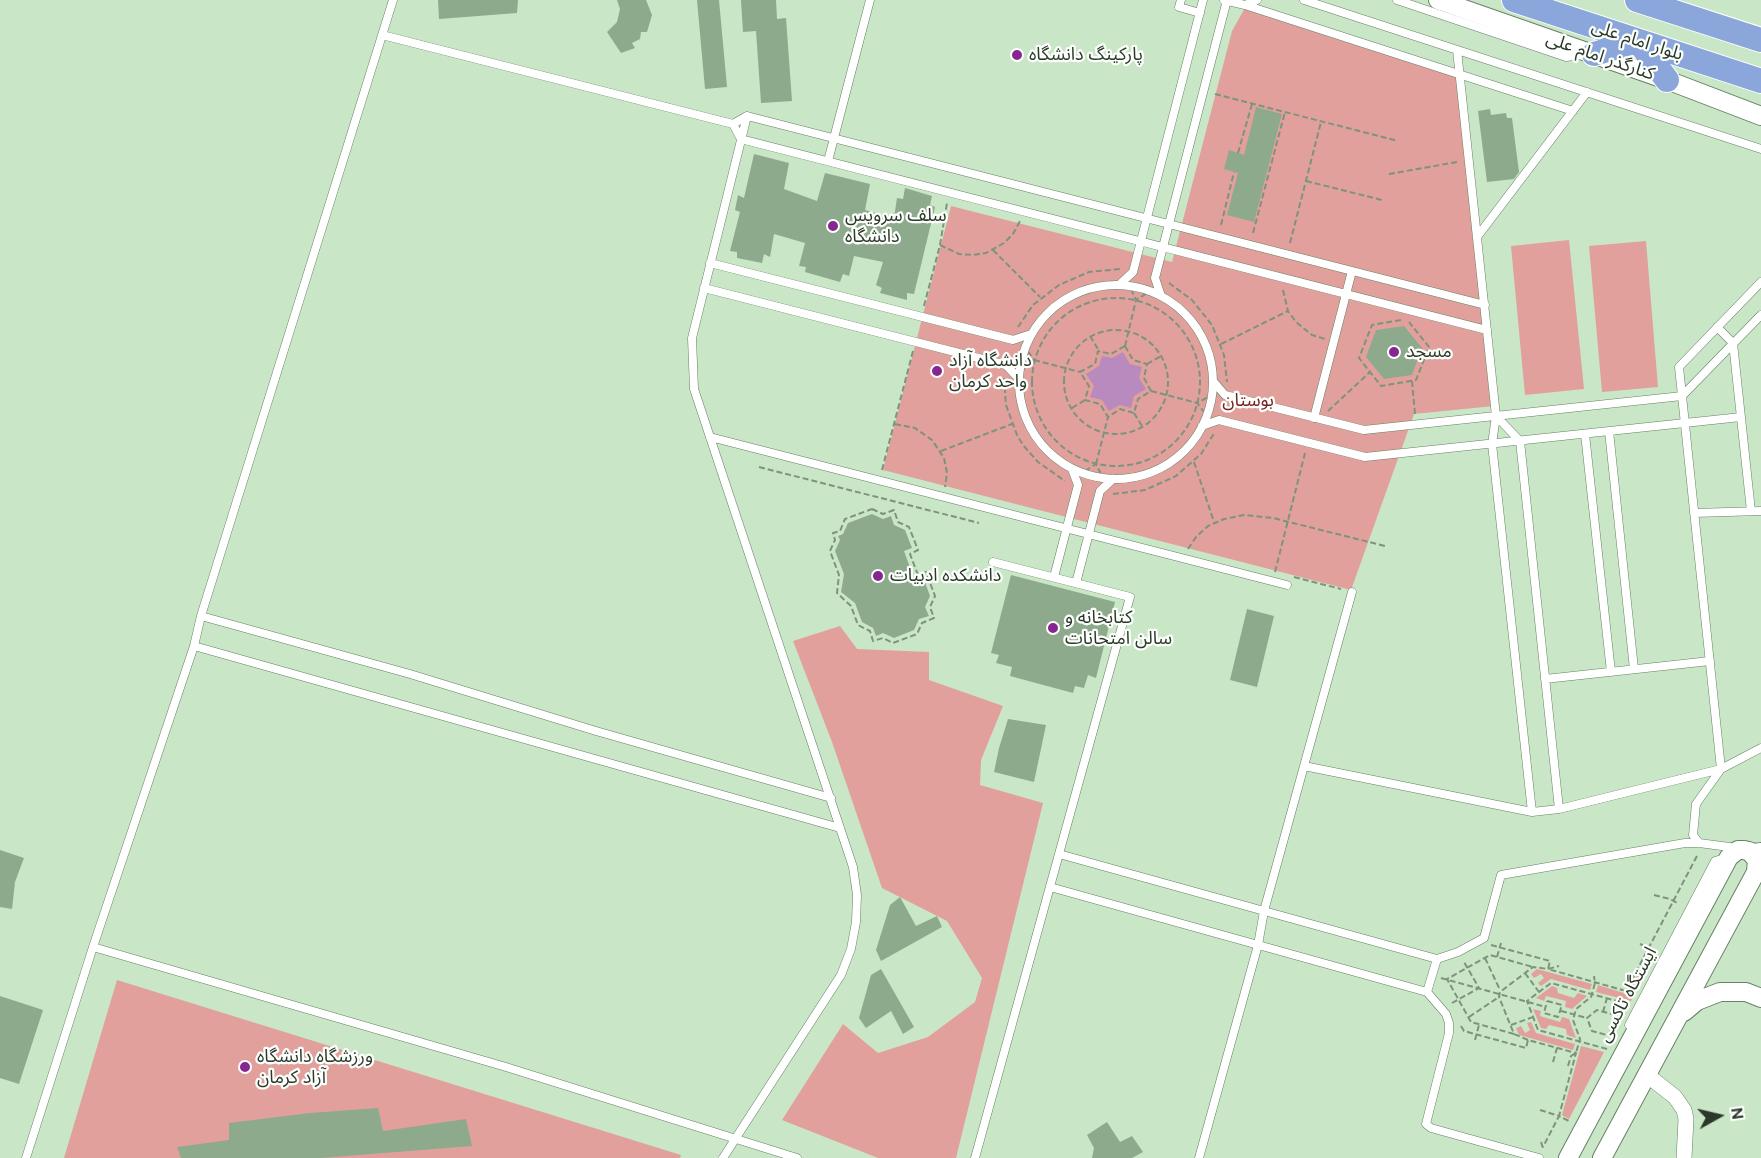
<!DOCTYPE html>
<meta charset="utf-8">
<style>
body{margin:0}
#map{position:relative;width:1761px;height:1158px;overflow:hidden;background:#c9e6c7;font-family:"DM Sans",sans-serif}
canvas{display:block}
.north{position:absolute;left:1689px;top:1086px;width:60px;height:60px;-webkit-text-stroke:4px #fcfffb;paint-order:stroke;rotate:82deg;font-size:16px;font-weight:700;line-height:24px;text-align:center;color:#2d382c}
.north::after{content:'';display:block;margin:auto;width:21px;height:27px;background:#2d382c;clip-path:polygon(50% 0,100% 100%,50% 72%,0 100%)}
</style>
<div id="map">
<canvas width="1761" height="1158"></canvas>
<div class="north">N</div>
</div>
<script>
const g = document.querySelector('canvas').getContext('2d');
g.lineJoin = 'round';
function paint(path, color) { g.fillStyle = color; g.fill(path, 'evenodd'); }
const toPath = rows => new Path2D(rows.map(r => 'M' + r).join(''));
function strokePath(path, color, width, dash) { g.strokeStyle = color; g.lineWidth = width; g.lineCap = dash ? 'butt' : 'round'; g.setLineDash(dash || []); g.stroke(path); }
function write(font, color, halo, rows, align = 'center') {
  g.font = font + ' "DM Sans","Noto Sans Arabic",sans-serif'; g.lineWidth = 4.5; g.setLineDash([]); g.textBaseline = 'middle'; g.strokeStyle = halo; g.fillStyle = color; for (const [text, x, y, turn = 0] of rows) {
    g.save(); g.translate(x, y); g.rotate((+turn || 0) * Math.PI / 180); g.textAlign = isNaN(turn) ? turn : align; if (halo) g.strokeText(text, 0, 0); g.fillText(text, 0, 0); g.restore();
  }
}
paint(toPath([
 [1246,6,1459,76,1494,406,1414,414,1351,590,883,470,951,206,1172,262,1232,31],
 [1569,240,1584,389,1525,395,1511,246],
 [1646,241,1658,387,1602,392,1589,246],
 [840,626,857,649,929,652,929,680,1003,706,981,760,980,785,1043,803,956,1158,878,1158,782,1120,843,1024,878,1053,928,1037,975,1002,982,978,947,921,882,888,832,742,793,641],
 [1650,950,1656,953,1631,1001,1596,992,1598,985,1627,994],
 [1537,969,1592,984,1590,990,1551,979,1541,986,1538,983,1544,978,1541,974,1534,978,1531,974],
 [117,980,681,1155,680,1158,64,1158],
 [1552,986,1557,988,1558,993,1574,998,1578,993,1587,996,1572,1009,1565,1007,1566,1001,1546,996,1544,1001,1536,998],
 [1533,1009,1541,1011,1540,1016,1560,1022,1562,1017,1569,1019,1576,1038,1567,1035,1566,1029,1549,1025,1546,1029,1541,1028],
 [1531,1022,1536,1033,1575,1044,1573,1050,1519,1035,1516,1028,1521,1026,1525,1033,1530,1030,1527,1023],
 [1581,1046,1604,1052,1569,1119,1562,1115]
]), '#e2a09c');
paint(toPath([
 [1123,352,1130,364,1142,367,1139,378,1146,389,1134,396,1131,408,1120,405,1109,411,1102,400,1090,397,1094,386,1086,374,1099,366,1102,356,1112,358]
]), '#b98abe');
paint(toPath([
 [438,0,518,0,517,13,439,19],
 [617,0,646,0,652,15,647,32,641,32,640,39,632,43,635,48,621,53,607,32,617,22,620,9],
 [697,0,719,0,727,87,705,89],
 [741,0,776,0,777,19,786,18,792,101,761,103,756,31,743,32],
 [1256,107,1282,114,1254,222,1227,215,1238,173,1224,169,1229,150,1244,155],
 [1490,109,1491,115,1506,113,1507,118,1512,118,1519,172,1514,179,1487,182,1478,111],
 [754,154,789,163,784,189,817,201,825,173,870,184,865,210,894,218,897,198,903,199,905,188,932,196,930,205,935,207,914,294,907,293,907,300,880,293,882,288,876,285,883,262,854,256,849,276,843,274,840,282,805,272,806,267,799,266,805,243,774,234,770,257,764,254,762,263,737,258,737,252,730,251,740,212,735,210,738,195,744,198],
 [1404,326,1422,348,1412,375,1384,379,1366,357,1376,330],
 [872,514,883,519,891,516,894,525,905,530,912,548,904,551,915,581,923,577,930,596,925,607,929,616,919,619,914,630,894,638,883,633,876,636,873,628,862,622,855,603,841,592,844,574,835,551,840,540,838,536,843,534,848,523],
 [1011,575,1115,602,1096,678,1088,675,1084,688,1075,686,1073,693,1010,676,1012,667,996,663,999,655,991,653],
 [1247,609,1274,616,1257,687,1230,680],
 [1008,719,1046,725,1034,782,994,772,999,748],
 [0,850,24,858,15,882,12,909,0,907],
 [900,897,916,926,937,916,942,927,881,961,876,950,890,905],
 [881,969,914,1027,903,1034,891,1011,866,1028,859,1018,871,975],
 [0,996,43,1010,19,1084,0,1078],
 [378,1108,383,1131,466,1119,472,1146,321,1158,181,1158,177,1147,229,1140,229,1123,310,1113],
 [1107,1122,1120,1142,1132,1136,1143,1152,1132,1158,1092,1158,1094,1148,1087,1135]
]), '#8eaa8c');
const service = toPath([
 [1181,0,1179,7,1200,13],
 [1224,0,1245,5,1257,0],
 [1304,0,1761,149],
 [1397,0,1566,57,1582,55],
 [1245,5,1573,111],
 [382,35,733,124,747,116,1485,305],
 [1457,50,1496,416,1492,444,1532,812],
 [733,124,741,139,1487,330],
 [828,161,870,0],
 [1477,237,1587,92],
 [710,263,1013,340,1031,334],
 [1119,285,1133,272,1203,0],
 '1019 382a97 97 0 1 1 194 0a97 97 0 1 1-194 0Z',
 [704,288,1006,365,1019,379],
 [1161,296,1155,278,1227,0],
 [1717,327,1733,343,1751,511],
 [1213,381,1225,395,1364,430,1682,396,1761,315],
 [1496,416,1520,441,1559,809],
 [1314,418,1352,271],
 [1202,426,1219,420,1365,457,1741,417],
 [1609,431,1634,669],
 [1585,434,1611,672],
 [710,437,1287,585],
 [1694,513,1761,511],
 [1054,577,1078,485,1072,469],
 [1076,583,1100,491,1113,479],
 [201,616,410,674,596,731,831,798],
 [194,646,840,828],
 [1545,679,1710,661],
 [1304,766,1532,812,1559,809,1721,769,1761,748],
 [1699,843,1693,835,1696,804,1721,769,1679,367,1761,282],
 [1059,854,1437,959],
 [1050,887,1427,992],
 [93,947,506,1067,797,1158],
 [1629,1025,1715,861,1725,858],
 [26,1158,93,947,194,646,201,616,393,0],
 [723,1158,841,975,851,949,856,922,857,895,853,867,694,389,692,338,747,116],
 [975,1158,1130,597,993,562],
 [1199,1158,1258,945,1264,911,1352,592],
 [1539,1158,1431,1128,1426,1124,1449,1033,1449,1023,1446,1014,1427,992,1437,959,1458,952,1484,938,1501,875,1685,843,1699,843,1737,848]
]);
const minor = toPath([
 [1647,1075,1675,1097,1684,1110,1686,1119,1684,1158]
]);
const tertiary = toPath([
 [1438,0,1667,80,1761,116],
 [1684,1012,1697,1001,1720,992,1746,992,1761,998],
 [1568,1158,1729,857,1738,850,1744,850,1755,853,1761,852],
 [1602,1158,1756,872,1757,860,1749,851]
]);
const trunk = toPath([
 [1514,0,1761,81],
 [1637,0,1761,40],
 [1594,54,1638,41,1667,80]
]);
strokePath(service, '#668164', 9);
strokePath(minor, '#668164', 16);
strokePath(tertiary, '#668164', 20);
strokePath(trunk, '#fff', 26);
strokePath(toPath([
 [1215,94,1398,141],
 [1238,153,1252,104],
 [1389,174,1457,162],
 [1306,181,1382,200],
 [1221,225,1234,172],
 [1253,233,1285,112],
 [1290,243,1321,122],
 [940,245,959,254,973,255,986,253,1004,243,1013,234,1020,221],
 [993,250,1040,297],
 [1169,283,1192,300,1212,325,1224,355,1227,382],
 [1131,289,1136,300,1149,292],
 [1283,290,1288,311,1296,322,1312,335,1325,339],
 '1032 382a84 84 0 1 1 168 0a84 84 0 1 1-168 0Z',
 [924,306,940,245,947,203],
 [1401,320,1372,325,1359,358,1381,386,1416,380,1429,347,1409,322],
 [1018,327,1033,305,1059,285,1089,272,1120,269],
 '1064 382a52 52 0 1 1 104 0a52 52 0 1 1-104 0Z',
 [1090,336,1098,349],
 [1221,344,1288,311],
 [1125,346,1133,360,1147,364,1144,378,1151,391,1138,399,1134,413,1120,409,1108,417,1100,404,1085,400,1089,386,1080,372,1095,364,1098,351,1111,354,1125,346],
 [1125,346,1136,300],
 [1034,360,1080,372],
 [1147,364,1161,356],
 [1022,366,1034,360,1025,347],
 [1004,378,1006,405,1017,435,1023,445,1038,462,1065,481],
 [1412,381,1415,414],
 [1151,391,1197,403],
 [1072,408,1085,400],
 [1328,411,1370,372],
 [1134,413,1142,426],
 [1205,413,1197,403,1212,395],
 [895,424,915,428,932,440,944,458,947,473,945,487],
 [941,451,1012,424],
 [1194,462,1214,522],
 [1096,464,1108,417],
 [759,467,979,523],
 [882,470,913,351],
 [1085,471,1096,464,1101,474],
 [1113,494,1145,490,1176,476,1201,454,1215,432],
 [872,509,883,514,894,510,898,522,909,527,918,550,910,554,918,575,926,572,935,596,930,607,934,618,922,623,917,634,893,643,883,638,873,641,870,631,858,625,851,606,837,593,839,575,830,551,835,540,833,533,840,531,845,519,872,509],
 [1188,549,1196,537,1208,526,1224,519,1244,515,1273,518,1385,546],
 [1275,572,1305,453],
 [1294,577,1341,589],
 [1654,895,1670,899,1679,904],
 [1640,944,1657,951],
 [1491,945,1550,961,1548,969,1626,991,1698,854],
 [1497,957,1501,943],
 [1485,958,1500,990],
 [1525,973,1539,992],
 [1441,978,1546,1007],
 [1547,1001,1562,1005,1558,1017,1544,1013,1547,1001],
 [1452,1003,1479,988,1464,962],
 [1561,1011,1587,1018],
 [1603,1012,1607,998],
 [1469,1017,1499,997],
 [1511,1025,1533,1017],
 [1461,1026,1464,1031,1526,1048,1528,1040,1576,1053,1559,1116,1569,1121],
 [1514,1034,1471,1022,1447,979,1490,955,1533,967],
 [1609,1036,1615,1015],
 [1614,1037,1592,1031,1587,1018,1597,1010,1622,1017],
 [1475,1040,1479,1025],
 [1528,1040,1514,1034,1499,997,1500,992,1533,967,1548,969,1559,966],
 [1607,1049,1538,1030,1527,1001,1551,983,1628,1004],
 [1553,1062,1557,1048],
 [1568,1066,1571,1056,1576,1053,1580,1039,1573,1020,1576,1009,1591,997,1595,983,1594,976],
 [1540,1110,1559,1116,1543,1147],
 [1541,1142,1543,1148]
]), '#7e937d', 2, [6, 3]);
strokePath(service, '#fff', 8);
strokePath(minor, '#fff', 15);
strokePath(tertiary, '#fff', 18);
strokePath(trunk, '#8ba6db', 24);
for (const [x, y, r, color] of [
 [1017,55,6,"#862691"],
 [833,226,6,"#862691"],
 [1394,352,6,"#862691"],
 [937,371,6,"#862691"],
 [878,576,6,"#862691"],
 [1053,628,6,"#862691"],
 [245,1067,6,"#862691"]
]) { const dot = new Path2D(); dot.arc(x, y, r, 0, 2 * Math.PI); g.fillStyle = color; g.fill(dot); strokePath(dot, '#fcfffb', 2); }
write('18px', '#2d382c', '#fcfffb', [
 ["بلوار امام علی",1637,41,18],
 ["کنارگذر امام علی",1600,57,19],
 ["ایستگاه تاکسی",1628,995,-62]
]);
write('18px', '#2d382c', '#fcfffb', [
 ["پارکینگ دانشگاه",1029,55],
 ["سلف سرویس",845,216],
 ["دانشگاه",845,237],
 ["مسجد",1406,352],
 ["دانشگاه آزاد",949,361],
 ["واحد کرمان",949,382],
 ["دانشکده ادبیات",890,576],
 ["کتابخانه و",1065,618],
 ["سالن امتحانات",1065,639],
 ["ورزشگاه دانشگاه",257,1057],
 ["آزاد کرمان",257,1078]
], 'left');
write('18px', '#792023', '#fcfffb', [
 ["بوستان",1248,401]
]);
</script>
